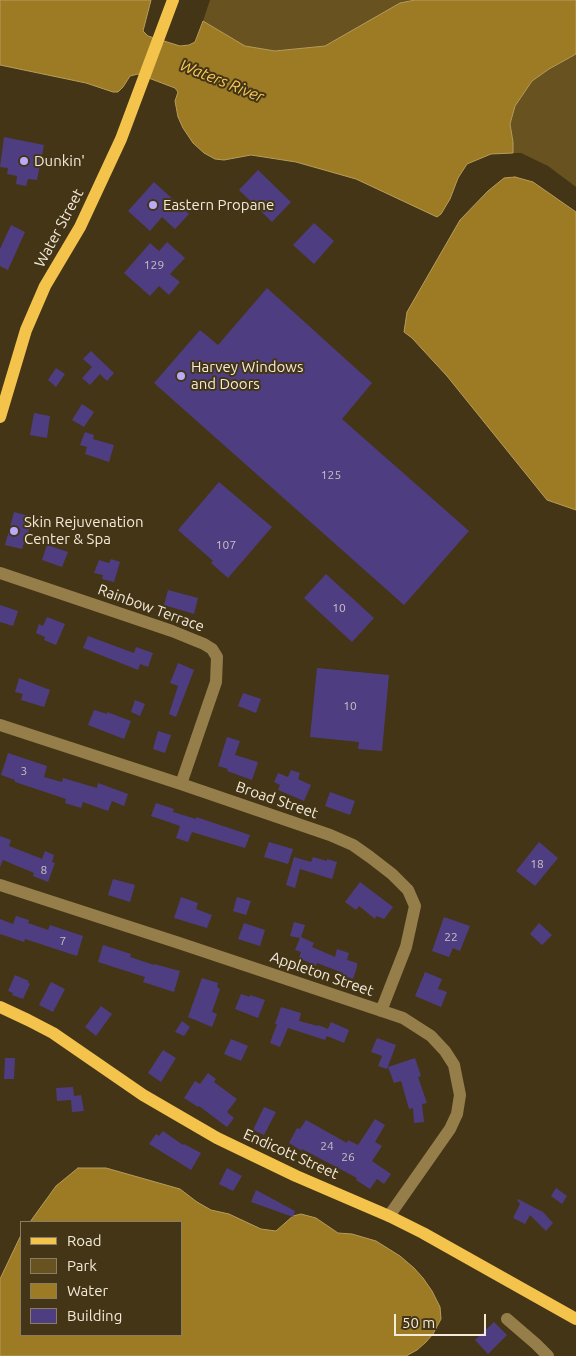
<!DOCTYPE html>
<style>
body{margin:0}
#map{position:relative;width:576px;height:1356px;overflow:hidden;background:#433516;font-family:Ubuntu,sans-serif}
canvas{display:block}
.legend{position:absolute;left:20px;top:1221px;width:162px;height:115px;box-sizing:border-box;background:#433516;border:1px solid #897d64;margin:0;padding:6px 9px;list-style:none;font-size:15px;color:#f3ead9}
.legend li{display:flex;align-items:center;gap:10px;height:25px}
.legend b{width:25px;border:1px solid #897d64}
.scale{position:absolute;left:394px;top:1314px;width:92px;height:22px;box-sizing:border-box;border:2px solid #f3ead9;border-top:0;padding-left:6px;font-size:15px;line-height:18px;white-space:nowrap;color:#f3ead9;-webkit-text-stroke:4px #433516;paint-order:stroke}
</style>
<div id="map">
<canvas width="576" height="1356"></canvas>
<ul class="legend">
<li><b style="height:6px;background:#f4c34c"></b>Road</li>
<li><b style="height:14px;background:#675220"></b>Park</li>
<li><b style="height:14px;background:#9d7b24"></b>Water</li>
<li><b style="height:14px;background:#4e3e81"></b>Building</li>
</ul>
<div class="scale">50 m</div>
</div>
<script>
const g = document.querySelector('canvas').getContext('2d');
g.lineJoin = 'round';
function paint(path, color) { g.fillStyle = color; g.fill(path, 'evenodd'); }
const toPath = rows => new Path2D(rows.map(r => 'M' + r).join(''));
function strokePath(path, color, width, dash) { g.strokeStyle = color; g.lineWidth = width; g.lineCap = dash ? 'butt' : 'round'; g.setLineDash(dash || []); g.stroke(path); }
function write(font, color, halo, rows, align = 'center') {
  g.font = font + ' Ubuntu,sans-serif'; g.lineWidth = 4; g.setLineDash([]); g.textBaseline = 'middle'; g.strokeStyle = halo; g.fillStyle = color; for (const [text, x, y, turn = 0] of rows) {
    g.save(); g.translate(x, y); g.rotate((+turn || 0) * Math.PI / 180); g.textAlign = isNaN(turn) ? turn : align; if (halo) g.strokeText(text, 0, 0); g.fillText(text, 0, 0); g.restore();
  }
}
paint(toPath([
 [210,0,415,0,400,3,325,46,275,51,245,46,203,21],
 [576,54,576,187,548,166,521,153,513,153,513,142,510,124,515,106,532,81,549,69]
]), '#675220');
const water = toPath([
 [0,0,151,0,143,31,148,36,180,46,189,45,195,42,203,21,245,46,275,51,325,46,400,3,415,0,576,0,576,54,549,69,532,81,515,106,510,124,513,142,513,153,491,154,467,164,458,178,450,199,441,214,437,217,356,179,296,162,251,155,224,160,215,159,204,153,193,143,183,128,178,117,175,101,178,92,175,88,138,74,130,76,123,87,118,92,113,92,86,83,0,65,0,0],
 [515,177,533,182,576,212,576,510,547,500,447,376,412,338,404,332,407,312,460,220,488,191,504,178,515,177],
 [78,1168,106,1168,180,1189,197,1202,211,1210,229,1214,261,1229,276,1231,293,1216,301,1214,316,1218,338,1233,352,1234,376,1241,400,1256,414,1268,423,1278,432,1291,440,1307,441,1319,433,1334,426,1342,417,1350,406,1356,0,1356,0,1279,21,1235,21,1335,181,1335,181,1222,30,1222,56,1186,78,1168]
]);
paint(water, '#9d7b24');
strokePath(water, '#b79c5a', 1);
paint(toPath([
 [4,137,44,145,37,180,28,179,26,186,16,184,17,176,7,174,8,168,0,167],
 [258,170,291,202,272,222,239,190],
 [154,182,189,214,175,229,162,217,150,231,128,211],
 [314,223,334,241,314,264,293,245],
 [11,225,25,232,8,270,0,266,0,249],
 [167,242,185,258,170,274,180,282,169,295,159,286,150,296,124,273,150,243,159,251],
 [267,288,372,383,342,419,469,531,404,605,154,383,200,330,218,345],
 [91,351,114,373,107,381,100,374,90,385,82,378,92,367,83,359],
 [56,368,65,374,56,387,48,380],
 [82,404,94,412,84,427,72,420],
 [34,413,50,416,47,438,30,435],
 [85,432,94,435,93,439,114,445,109,462,85,454,87,447,80,445],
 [219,482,272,527,228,578,211,563,213,561,178,530],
 [14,512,33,517,28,533,27,533,22,549,5,545],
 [47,545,68,552,62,567,42,560],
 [111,559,120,562,114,582,102,579,103,575,94,573,99,560,109,563],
 [326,574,374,618,352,642,304,598],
 [168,590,198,598,194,614,164,605],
 [0,605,18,611,13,626,0,622],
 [47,617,65,624,56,645,44,640,45,637,36,633,39,624,43,626],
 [88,636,134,653,136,647,153,653,148,667,140,664,138,670,83,648],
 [178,663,194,670,176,717,169,714,178,686,170,683],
 [317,668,389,675,382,751,358,749,359,742,310,737],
 [19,678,50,690,44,707,21,700,23,694,15,692],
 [243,693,261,699,256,713,238,706],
 [135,700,145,704,140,716,131,712],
 [94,710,107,714,107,712,131,721,124,739,88,725],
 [158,731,171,735,165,753,153,749],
 [227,737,240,741,235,755,258,762,252,780,227,771,228,769,218,766],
 [8,753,47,766,44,777,62,782,63,778,97,788,98,783,128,794,124,806,112,801,108,811,83,802,81,808,65,803,66,799,15,782,15,780,1,775],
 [291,770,300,773,298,779,311,785,304,801,278,790,280,785,274,782,278,773,288,777],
 [330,792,355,801,350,815,325,806],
 [156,803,174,809,173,812,196,819,196,817,250,835,245,848,192,832,188,842,176,838,180,826,151,816],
 [0,836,11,840,9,846,40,858,42,859,45,851,54,855,52,862,55,863,48,882,33,876,34,873,3,860,0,867],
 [269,842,293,849,288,864,264,857],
 [539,842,558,858,535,886,516,871],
 [294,857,311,862,313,857,327,861,327,859,337,862,332,879,300,869,295,888,286,885],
 [113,879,135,885,130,902,108,895],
 [360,882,393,907,384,919,376,916,375,919,359,906,356,910,345,902],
 [181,897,198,903,196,909,212,915,207,928,174,918],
 [237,897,251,901,246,915,233,911],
 [16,916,29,920,28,923,48,930,50,925,83,936,77,956,25,939,24,942,0,934,0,919,13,924],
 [444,917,470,926,460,951,453,948,449,957,432,951],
 [294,922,305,925,301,937,314,943,312,947,335,957,337,949,349,953,347,960,357,963,357,967,353,979,342,975,343,973,317,963,316,966,299,958,301,952,295,950,300,938,290,936],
 [244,923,265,930,260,946,238,939],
 [539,923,552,935,542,945,530,934],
 [103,945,131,954,130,957,154,965,154,964,180,971,174,992,143,982,145,977,98,962],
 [425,972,442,979,438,989,447,992,441,1007,415,996],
 [15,975,29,981,28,983,30,984,23,999,12,995,13,993,8,991],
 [202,978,218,983,217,987,220,989,212,1012,217,1014,212,1027,188,1017],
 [51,982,65,989,53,1012,39,1005],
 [241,994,250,997,250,995,265,1000,258,1018,235,1009],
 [101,1006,112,1014,96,1036,85,1027],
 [281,1007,301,1013,299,1021,318,1026,318,1025,328,1029,331,1022,349,1030,344,1043,327,1036,325,1040,288,1028,280,1047,270,1043,277,1024,275,1024],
 [182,1021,190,1027,184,1036,175,1032],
 [377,1038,396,1045,387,1069,378,1066,382,1056,371,1052],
 [231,1039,248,1046,241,1061,224,1054],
 [163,1050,176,1058,161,1082,148,1073],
 [5,1058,15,1058,14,1079,4,1079],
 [415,1058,421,1076,418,1077,427,1103,422,1104,424,1122,414,1123,413,1108,409,1109,401,1081,394,1083,388,1067],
 [208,1073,216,1079,214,1082,237,1099,227,1112,234,1118,227,1127,199,1106,198,1107,184,1098,195,1081,200,1084],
 [73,1087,74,1096,81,1095,84,1111,72,1112,71,1100,57,1101,56,1088],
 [264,1107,276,1112,264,1135,253,1130],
 [375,1119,385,1125,375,1142,382,1146,372,1161,391,1174,384,1184,377,1179,370,1189,356,1180,357,1178,302,1149,302,1151,289,1143,297,1128,300,1129,306,1120,347,1143,348,1140,358,1145],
 [163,1131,183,1145,184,1144,201,1153,191,1170,149,1144,156,1134,159,1136],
 [227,1168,242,1176,233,1191,219,1184],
 [556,1188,567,1196,562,1204,551,1196],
 [256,1190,295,1211,293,1217,251,1202],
 [518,1199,543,1212,553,1223,546,1231,530,1215,525,1224,513,1218,520,1204,517,1200],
 [494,1322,507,1335,488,1354,475,1340]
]), '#4e3e81');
strokePath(toPath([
 [0,573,172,631,204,644,212,649,217,657,216,682,181,784],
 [0,725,181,784,330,835,353,845,370,857,392,874,408,890,415,906,406,947,381,1011],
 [0,885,179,943,403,1018,431,1036,445,1051,454,1065,460,1095,457,1114,450,1129,389,1216],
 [507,1319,536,1344,548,1356]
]), '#967e4a', 12);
strokePath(toPath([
 [0,417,26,330,45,286,80,227,121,139,173,0],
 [0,1007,28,1020,53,1033,143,1095,217,1138,296,1176,389,1216,423,1233,576,1319]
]), '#f4c34c', 12);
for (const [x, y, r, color] of [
 [24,161,5,"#b9abf7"],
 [153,205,5,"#b9abf7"],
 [181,376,5,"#b9abf7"],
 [14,531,5,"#b9abf7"]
]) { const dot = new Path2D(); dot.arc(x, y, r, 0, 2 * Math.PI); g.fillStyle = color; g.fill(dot); strokePath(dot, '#433516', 2); }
write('12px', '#cabfc3', null, [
 ["129",154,265],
 ["125",331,475],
 ["107",226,545],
 ["10",339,608],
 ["10",350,706],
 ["3",24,771],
 ["18",537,864],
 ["8",44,870],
 ["22",451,937],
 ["7",63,941],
 ["24",327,1146],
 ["26",348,1157]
]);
write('15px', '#f3ead9', '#433516', [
 ["Dunkin'",34,161],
 ["Eastern Propane",163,205],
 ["Harvey Windows",191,367],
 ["and Doors",191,384],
 ["Skin Rejuvenation",24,522],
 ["Center & Spa",24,539]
], 'left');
write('15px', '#f3ead9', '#433516', [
 ["Water Street",59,228,-62],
 ["Rainbow Terrace",151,608,20],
 ["Broad Street",277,800,19],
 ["Appleton Street",322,974,19],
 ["Endicott Street",291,1154,24]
]);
write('italic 16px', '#f9c95a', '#433516', [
 ["Waters River",222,81,22]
]);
</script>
